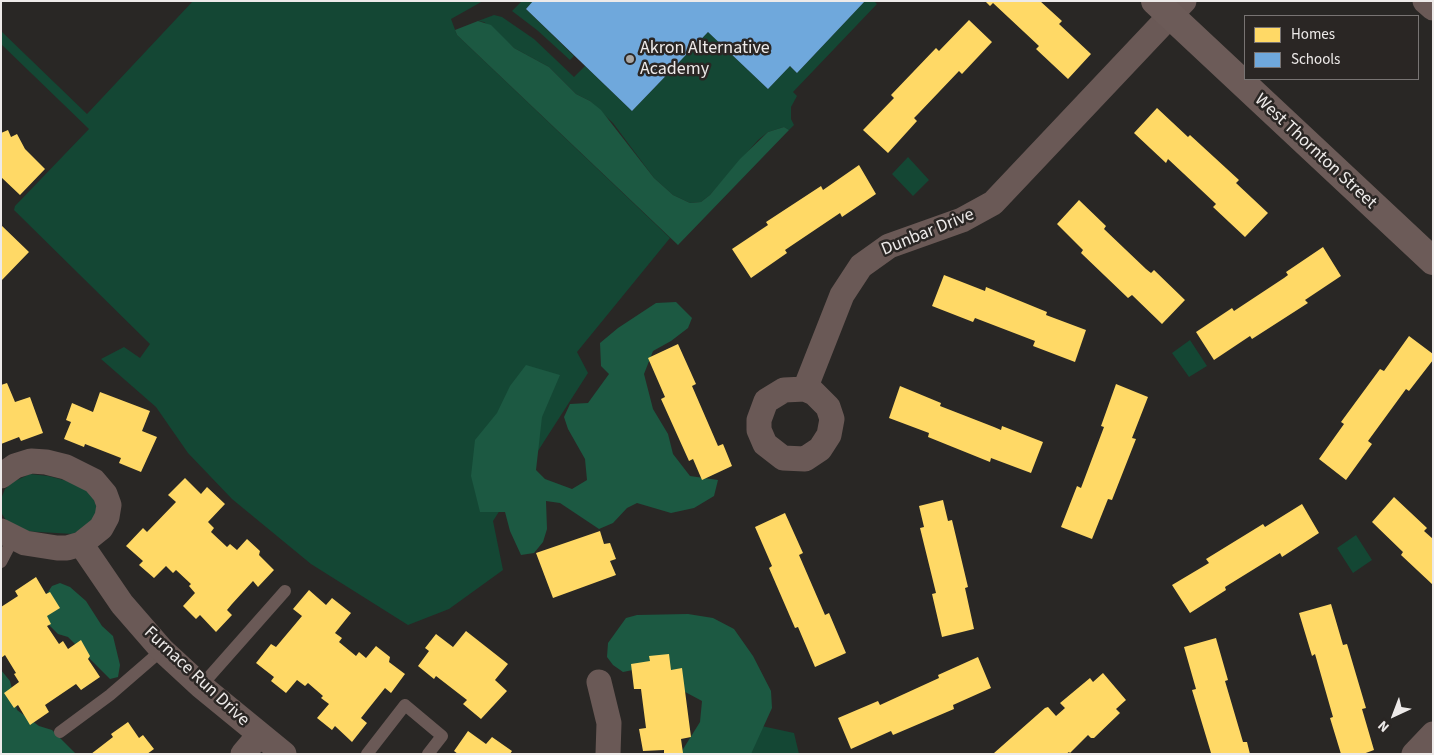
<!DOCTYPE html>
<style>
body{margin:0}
#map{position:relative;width:1434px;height:755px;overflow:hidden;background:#292725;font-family:"Source Sans 3",sans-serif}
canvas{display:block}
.frame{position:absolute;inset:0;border:2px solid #edeae9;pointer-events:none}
.legend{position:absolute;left:1244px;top:15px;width:175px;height:65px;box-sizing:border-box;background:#2a2624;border:1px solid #787473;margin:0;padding:6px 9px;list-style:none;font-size:15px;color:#edeae9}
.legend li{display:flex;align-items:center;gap:10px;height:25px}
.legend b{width:25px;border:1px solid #787473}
.north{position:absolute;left:1369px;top:690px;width:50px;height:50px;-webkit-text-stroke:4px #2a2624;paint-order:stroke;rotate:223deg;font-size:14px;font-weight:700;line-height:20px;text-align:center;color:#edeae9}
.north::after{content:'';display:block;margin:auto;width:18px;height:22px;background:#edeae9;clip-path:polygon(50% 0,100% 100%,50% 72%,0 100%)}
</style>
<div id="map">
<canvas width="1434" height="755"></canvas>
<div class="frame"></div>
<ul class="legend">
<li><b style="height:14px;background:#ffd966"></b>Homes</li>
<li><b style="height:14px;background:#6fa8dc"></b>Schools</li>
</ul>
<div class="north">N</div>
</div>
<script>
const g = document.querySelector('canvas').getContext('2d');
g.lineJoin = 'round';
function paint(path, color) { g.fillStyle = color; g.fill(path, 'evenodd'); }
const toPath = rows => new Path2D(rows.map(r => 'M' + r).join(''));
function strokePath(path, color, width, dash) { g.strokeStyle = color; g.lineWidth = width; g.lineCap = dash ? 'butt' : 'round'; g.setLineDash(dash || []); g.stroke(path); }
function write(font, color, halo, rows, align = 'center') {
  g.font = font + ' "Source Sans 3",sans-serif'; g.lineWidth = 5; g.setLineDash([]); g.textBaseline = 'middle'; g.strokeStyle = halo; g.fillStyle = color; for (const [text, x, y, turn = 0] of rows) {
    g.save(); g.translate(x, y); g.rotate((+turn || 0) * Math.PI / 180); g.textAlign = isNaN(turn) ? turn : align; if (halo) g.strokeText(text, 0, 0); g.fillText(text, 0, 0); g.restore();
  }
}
paint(toPath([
 [193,1,483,1,451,19,457,35,670,238,577,352,588,373,493,521,503,570,449,609,408,625,311,564,232,499,188,453,156,407,101,359,124,347,140,358,150,344,14,210,15,206,89,129,1,44,1,31,87,114],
 [522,1,533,1,526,9,574,56,570,60,537,30,512,11],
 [865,1,874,1,877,4,793,92,797,96,791,107,791,119,794,125,789,130,784,127,768,132,758,140,710,195,701,202,690,203,673,195,654,178,613,123,590,101,576,94,549,67,514,48,484,22,478,21,494,15,502,17,534,39,574,77,585,66,632,111,708,32,768,89,790,66,797,73],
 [908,157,929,180,913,196,892,174],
 [1190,340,1207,366,1189,377,1172,353],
 [30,474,48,476,79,484,91,492,97,508,94,522,73,534,23,531,9,525,2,514,1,499,5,489,13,482],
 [1356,535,1372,560,1353,573,1337,548],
 [757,725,794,733,799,754,747,754]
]), '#144734');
paint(toPath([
 [478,21,491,25,514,48,549,67,576,94,590,101,601,110,654,178,673,195,690,203,701,202,710,195,740,159,768,132,784,127,789,130,678,245,457,35,455,30],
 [676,302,692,318,688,328,671,341,653,351,644,374,653,409,668,434,673,454,690,476,718,480,714,496,694,508,671,513,637,503,627,508,613,523,599,529,560,503,546,501,547,529,543,542,534,553,521,555,510,531,505,512,480,512,471,476,475,440,497,413,510,386,526,365,560,375,542,417,536,470,545,479,572,489,587,480,585,459,568,429,564,417,570,404,588,403,609,374,601,366,600,343,618,328,656,303],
 [60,583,70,587,86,601,102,626,113,636,120,665,118,677,110,679,68,637,58,634,42,618,46,595,52,586],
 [688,614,713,618,734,629,753,656,771,691,772,708,751,754,680,754,700,722,702,701,674,686,662,664,623,672,613,665,607,657,608,643,626,618,637,615],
 [1,670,10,681,17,710,39,726,52,730,76,754,1,754]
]), '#1c5942');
paint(toPath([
 [985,1,1040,1,1062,21,1059,24,1091,54,1068,79,1036,49,1039,46,993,3,990,6],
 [969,20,992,42,962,74,959,71,919,113,914,118,917,121,888,153,863,130,894,98,891,95,936,48,939,51],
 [1157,108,1188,137,1190,135,1239,180,1236,183,1268,213,1245,237,1213,207,1216,204,1199,188,1168,159,1166,163,1134,133],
 [8,130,11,137,17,134,25,149,45,169,20,195,1,177,1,133],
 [859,165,876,194,842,217,840,213,785,250,787,253,751,278,732,249,768,225,766,222,821,186,823,190],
 [1079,200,1106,226,1104,229,1146,269,1151,273,1154,270,1185,300,1162,324,1132,295,1128,298,1081,253,1083,250,1057,224],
 [1,225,29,252,1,281],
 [1323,247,1341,276,1305,300,1308,303,1252,339,1250,336,1214,360,1196,332,1232,308,1234,311,1284,278,1288,275,1286,272],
 [944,275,985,291,986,287,1047,312,1046,315,1086,330,1075,362,1033,346,1035,341,975,318,973,322,932,306],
 [1409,336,1433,354,1433,360,1409,391,1406,389,1368,441,1372,444,1346,480,1319,459,1344,424,1341,422,1380,369,1384,371],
 [678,344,696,384,692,386,718,446,723,444,732,466,702,480,693,459,689,461,661,399,665,397,648,358],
 [7,383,15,402,30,397,43,433,21,441,19,437,1,444,1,385],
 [1116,384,1148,397,1132,438,1136,439,1112,500,1108,499,1092,539,1061,527,1077,486,1081,488,1104,427,1101,426],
 [900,386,941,403,940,406,994,427,1001,430,1002,426,1043,442,1031,473,991,458,990,462,928,437,929,433,889,418],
 [100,392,150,411,142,431,157,437,141,472,119,463,121,458,85,444,84,447,64,439,71,422,66,420,72,403,93,412],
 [185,478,201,494,207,487,225,504,208,522,214,528,211,532,227,547,230,544,237,550,247,539,260,551,259,555,274,570,258,587,253,581,232,604,227,610,232,615,216,632,200,615,196,619,183,606,195,593,189,586,191,584,176,570,173,573,166,566,154,578,139,565,143,561,126,546,143,528,147,532,176,502,168,495],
 [1394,497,1427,528,1424,531,1433,539,1433,585,1401,555,1403,552,1372,522],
 [943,500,948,521,952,520,968,587,965,588,974,629,942,637,932,594,936,593,920,528,924,527,919,506],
 [1302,504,1319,533,1282,557,1280,553,1225,587,1226,590,1190,613,1172,585,1209,563,1206,559,1263,524,1265,527],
 [785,513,803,553,799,555,825,615,829,613,846,653,815,667,798,627,795,628,769,568,772,566,755,527],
 [600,531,604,544,610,543,616,559,610,561,616,575,553,598,536,553],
 [36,577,46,594,50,592,60,608,47,616,51,624,47,626,59,644,63,641,68,649,81,640,90,656,88,659,100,677,81,690,76,684,45,705,49,712,30,725,18,705,14,708,4,693,19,682,14,674,16,673,5,655,1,658,1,607,18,596,15,591],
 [309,590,326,605,332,598,351,613,335,633,342,638,339,642,356,656,359,652,366,658,376,646,390,657,389,662,405,674,391,693,385,688,361,718,367,723,352,742,335,726,332,730,317,718,329,704,321,698,323,696,308,683,305,686,297,680,286,693,271,681,274,677,256,663,271,644,276,647,302,616,293,609],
 [1331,604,1343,645,1347,644,1366,708,1362,709,1374,750,1363,754,1341,754,1330,718,1333,717,1315,654,1312,656,1299,613],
 [466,631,508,664,495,680,507,691,481,719,463,704,467,700,436,676,434,679,418,666,429,651,425,648,436,634,453,647],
 [1216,638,1228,680,1225,681,1243,742,1247,742,1250,754,1211,753,1192,690,1196,689,1184,647],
 [669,654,671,670,682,668,691,737,681,739,683,753,664,754,664,750,643,751,639,729,646,728,641,689,634,689,631,664,650,661,649,656],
 [978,657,991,688,953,705,954,709,893,735,891,731,851,749,838,718,878,701,880,705,939,678,938,675],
 [1103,673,1126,700,1116,709,1120,713,1094,738,1091,738,1088,735,1070,753,1069,752,1066,754,994,753,1045,708,1048,707,1056,716,1065,708,1060,703,1090,678,1093,682],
 [128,722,139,738,143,735,154,749,147,754,91,754,113,737,111,734],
 [468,731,486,744,492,737,512,751,510,754,458,754,454,751]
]), '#ffd966');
paint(toPath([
 [533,1,865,1,797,73,790,66,768,89,708,32,632,111,526,9]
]), '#6fa8dc');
strokePath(toPath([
 [1,562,13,539],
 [201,686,285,591],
 [60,732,110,695,162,650],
 [367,754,405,705,442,736,428,754]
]), '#6a5956', 12);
strokePath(toPath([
 [1425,1,1433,8],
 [805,389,814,393,828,407,832,419,829,435,820,449,805,459,783,458,765,444,759,430,759,420,766,401,784,390,805,389,842,295,861,266,889,246,962,220,993,203,1184,1],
 [1,476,15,466,31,461,46,462,66,467,94,481,105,494,109,505,107,517,101,528,81,544,67,548,57,548,25,543,1,531],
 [81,544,122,604,162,650,201,686,284,754],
 [599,682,609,723,608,754],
 [243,754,259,735],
 [1414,754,1433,734]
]), '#6a5956', 25);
strokePath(toPath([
 [1155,1,1433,261]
]), '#6c5b58', 28);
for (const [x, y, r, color] of [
 [630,59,5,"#a8a6a4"]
]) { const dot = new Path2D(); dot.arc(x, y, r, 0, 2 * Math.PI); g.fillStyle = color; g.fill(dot); strokePath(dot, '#2a2624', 2); }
write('18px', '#edeae9', '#2a2624', [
 ["Akron Alternative",640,49],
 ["Academy",640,70]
], 'left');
write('18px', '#edeae9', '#2a2624', [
 ["West Thornton Street",1315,152,43],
 ["Dunbar Drive",928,233,-22],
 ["Furnace Run Drive",196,677,43]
]);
</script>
